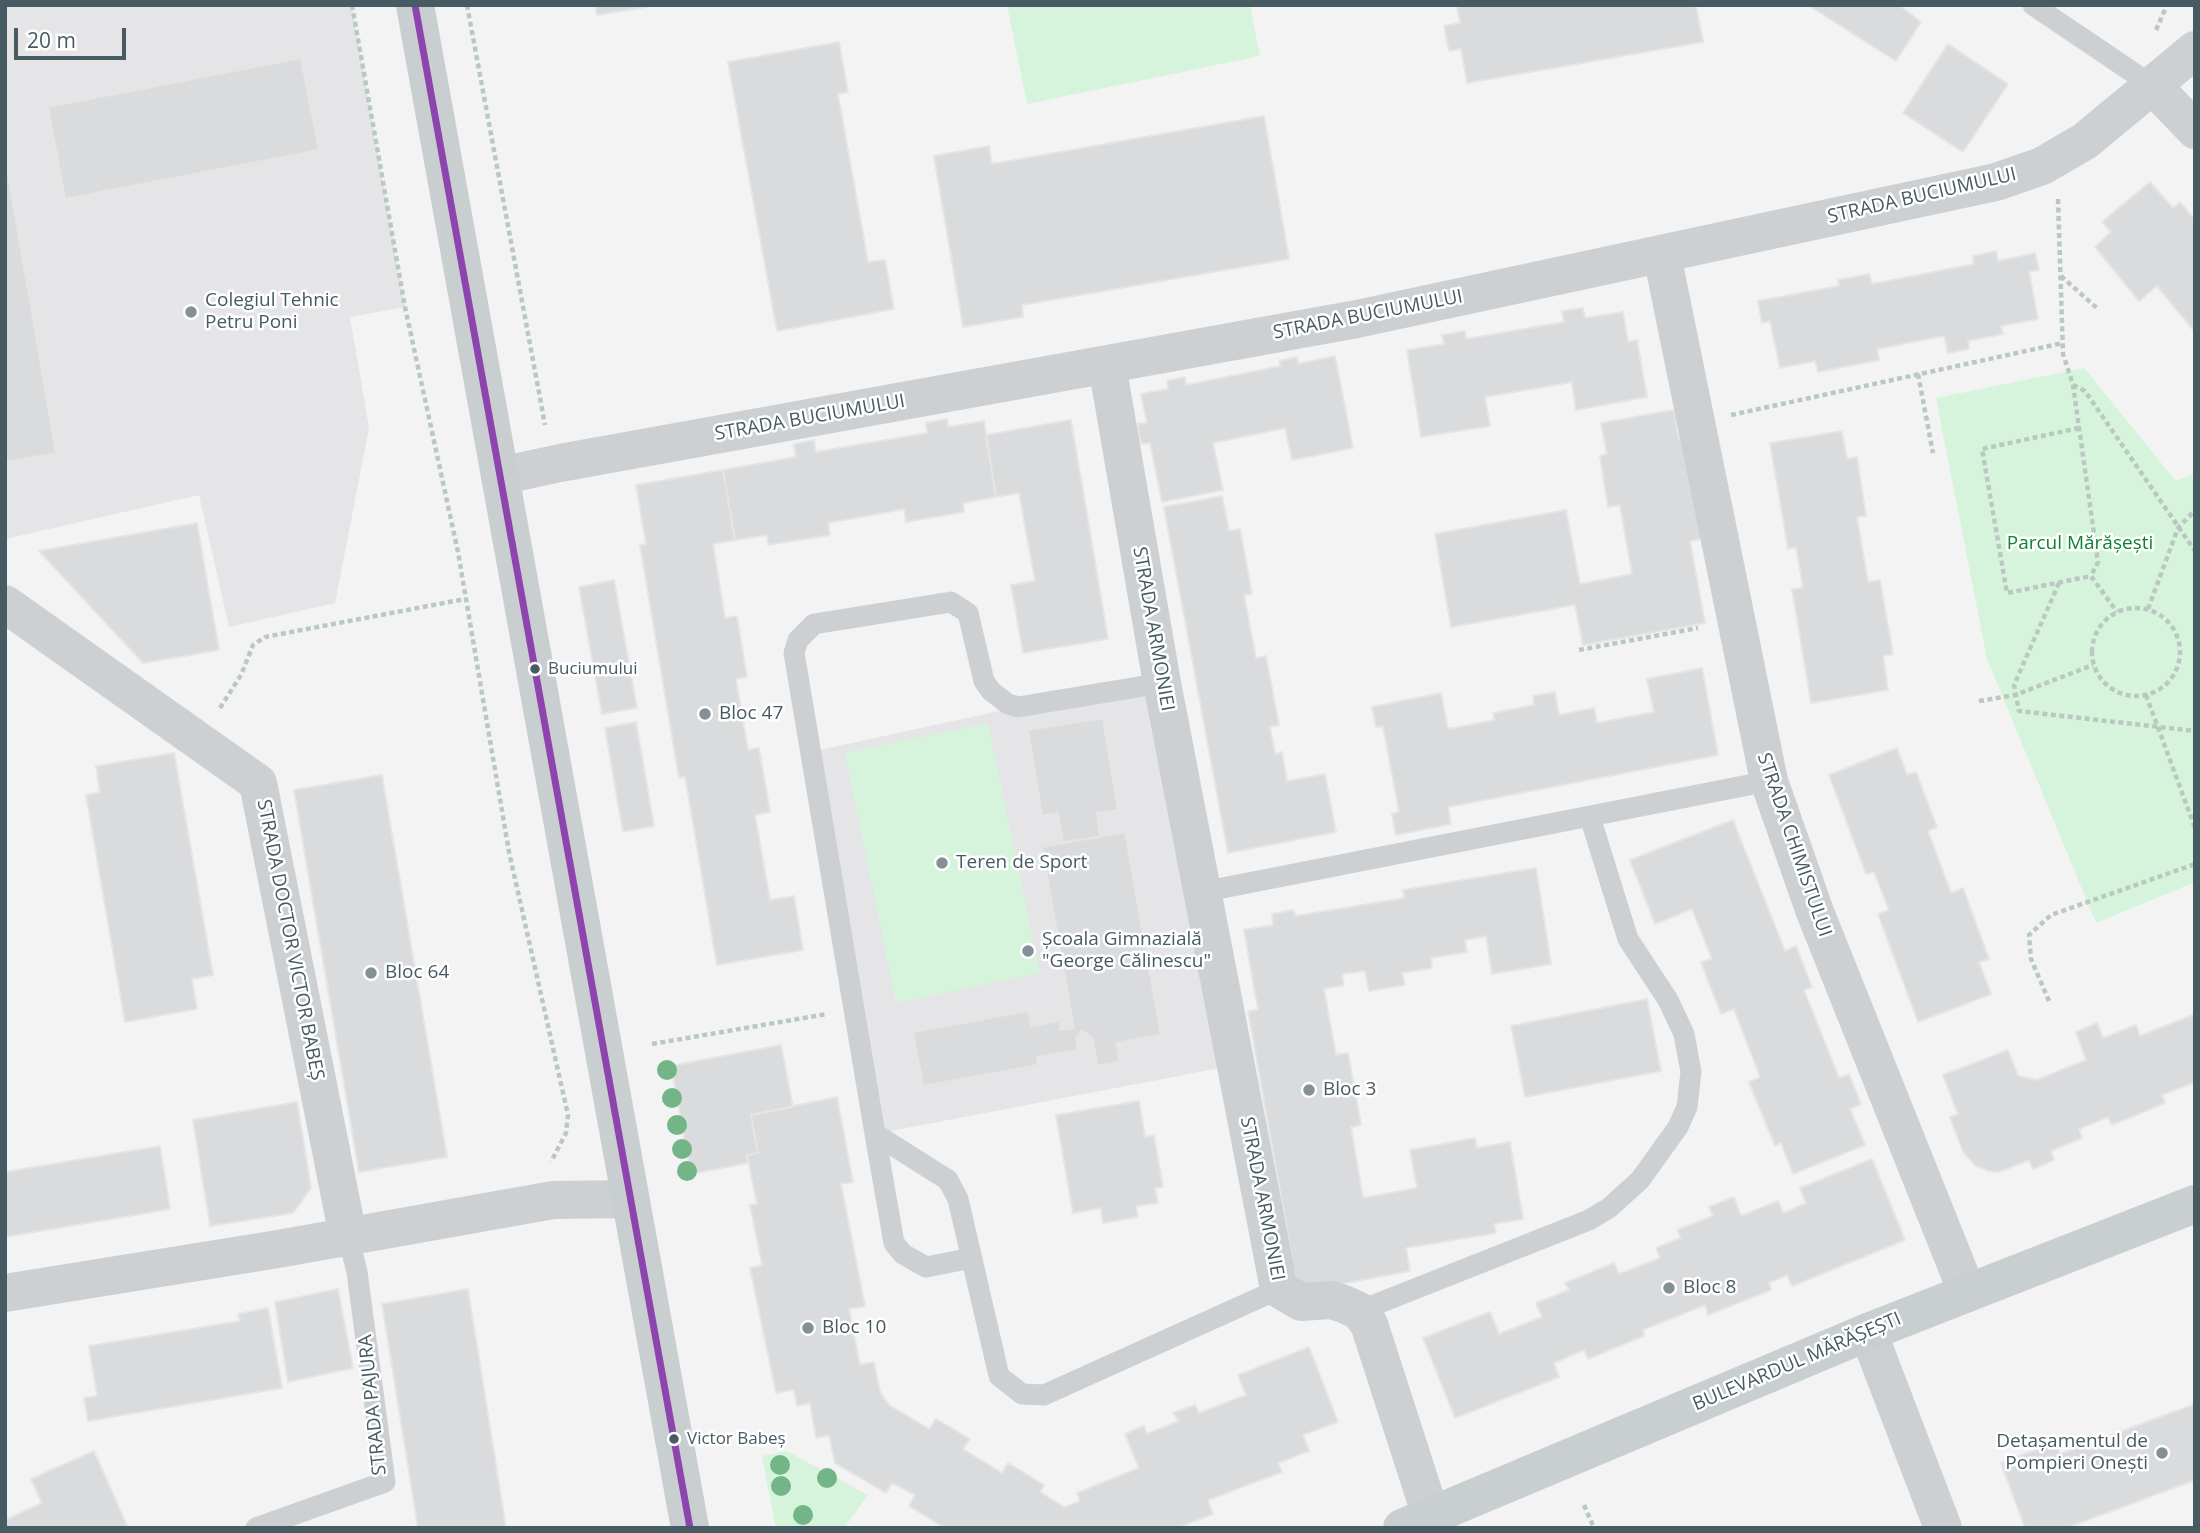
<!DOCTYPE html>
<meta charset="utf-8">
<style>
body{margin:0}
#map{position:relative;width:2200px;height:1533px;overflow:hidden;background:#f4f3f3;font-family:"Open Sans",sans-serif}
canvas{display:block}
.frame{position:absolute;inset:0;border:7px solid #475b63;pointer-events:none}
.scale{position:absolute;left:14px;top:28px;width:112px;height:32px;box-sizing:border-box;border:4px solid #475b63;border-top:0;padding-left:9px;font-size:21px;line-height:24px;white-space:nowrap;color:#475b63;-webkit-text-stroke:5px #fff;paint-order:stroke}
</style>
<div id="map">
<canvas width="2200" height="1533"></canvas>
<div class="frame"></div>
<div class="scale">20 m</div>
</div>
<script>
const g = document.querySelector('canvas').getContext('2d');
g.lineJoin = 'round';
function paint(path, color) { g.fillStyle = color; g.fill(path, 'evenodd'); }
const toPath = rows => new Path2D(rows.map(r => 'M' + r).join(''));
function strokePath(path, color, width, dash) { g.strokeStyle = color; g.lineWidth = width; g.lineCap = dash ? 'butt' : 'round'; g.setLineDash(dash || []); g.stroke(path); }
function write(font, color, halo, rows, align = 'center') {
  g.font = font + ' "Open Sans",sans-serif'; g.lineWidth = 5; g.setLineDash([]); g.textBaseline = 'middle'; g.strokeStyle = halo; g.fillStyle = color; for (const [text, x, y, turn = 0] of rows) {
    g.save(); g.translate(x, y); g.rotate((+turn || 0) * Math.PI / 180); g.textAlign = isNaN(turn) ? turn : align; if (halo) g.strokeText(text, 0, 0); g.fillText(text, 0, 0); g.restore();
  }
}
paint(toPath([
 [5,5,352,5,405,307,350,317,369,428,335,603,229,627,199,495,5,539],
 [1162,683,1236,1065,875,1134,810,752,1018,707]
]), '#e5e4e6');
paint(toPath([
 [1007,5,1250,5,1260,56,1027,104],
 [2084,368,2176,481,2195,473,2195,882,2096,923,1987,659,1936,398],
 [988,723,1040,973,896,1003,845,753],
 [787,1451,868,1495,844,1528,776,1528,762,1456]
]), '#d6f4db');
const building = toPath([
 [595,5,658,5,597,15,595,5],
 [1457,5,1696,5,1703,42,1467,83,1461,49,1449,51,1444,26,1460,23,1457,5],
 [1808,5,1899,5,1921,22,1896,61,1808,5],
 [839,42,848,92,838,94,868,262,885,260,894,309,777,331,728,62,839,42],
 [1948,44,2008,84,1963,152,1903,113,1948,44],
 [301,58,319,150,65,199,48,107,301,58],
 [1264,116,1289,259,1022,305,1023,317,963,327,934,156,989,146,992,164,1264,116],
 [5,156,56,453,5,462,5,156],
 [2150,182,2173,208,2180,202,2195,220,2195,332,2157,286,2139,301,2095,247,2111,232,2102,222,2150,182],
 [1996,251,1998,261,2035,253,2039,270,2029,272,2038,319,2001,326,2003,334,1968,341,1969,349,1948,353,1944,336,1877,349,1879,360,1818,372,1815,361,1780,368,1770,321,1762,323,1758,301,1839,286,1838,280,1869,274,1872,284,1974,264,1973,256,1996,251],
 [1583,308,1585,318,1623,312,1628,342,1637,340,1647,397,1576,410,1572,382,1485,397,1490,426,1421,437,1407,350,1444,344,1442,335,1465,331,1466,339,1564,322,1562,311,1583,308],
 [1335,356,1353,448,1292,460,1285,428,1213,443,1223,490,1162,502,1150,443,1141,444,1137,424,1147,423,1141,394,1168,389,1167,381,1185,377,1186,385,1281,366,1279,361,1297,357,1298,364,1335,356],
 [1674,410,1679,439,1684,438,1702,539,1690,541,1705,623,1583,645,1575,605,1451,627,1435,534,1566,510,1580,584,1632,574,1620,505,1608,507,1600,456,1607,454,1601,423,1674,410],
 [947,419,948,427,984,421,996,497,963,503,964,512,906,522,904,509,828,523,830,535,768,545,767,535,735,540,723,470,796,457,794,444,814,440,816,452,927,433,926,423,947,419],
 [1071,420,1108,639,1023,653,1011,585,1035,581,1019,493,996,497,986,435,1071,420],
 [1842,431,1847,459,1857,457,1866,516,1857,517,1868,582,1880,580,1893,654,1883,656,1888,690,1811,703,1792,589,1803,588,1796,547,1788,549,1770,443,1842,431],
 [723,470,735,540,713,544,725,618,737,616,747,677,736,679,748,750,759,748,770,812,755,815,770,900,794,896,803,950,717,965,685,776,679,778,640,545,646,544,636,485,723,470],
 [1222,496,1229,531,1240,529,1252,594,1244,595,1256,658,1266,656,1279,725,1270,727,1275,754,1282,752,1287,781,1325,774,1336,832,1228,853,1164,507,1222,496],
 [197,523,219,650,143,663,39,551,197,523],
 [614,580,637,708,602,714,579,587,614,580],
 [1702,668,1718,755,1448,807,1451,824,1396,835,1392,814,1399,812,1383,726,1376,727,1372,707,1441,693,1448,729,1495,720,1493,713,1534,705,1533,696,1555,692,1559,715,1594,708,1597,723,1654,712,1647,679,1702,668],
 [1103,718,1118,810,1097,813,1100,837,1063,842,1058,813,1042,816,1028,730,1103,718],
 [636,722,654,826,623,832,605,728,636,722],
 [1897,748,1907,775,1916,772,1937,827,1928,831,1951,893,1963,888,1989,959,1979,962,1991,994,1918,1022,1878,914,1889,910,1874,872,1866,874,1829,775,1897,748],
 [174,753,213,975,192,979,197,1009,125,1022,86,795,100,792,96,766,174,753],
 [382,775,447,1157,359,1172,294,790,382,775],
 [1733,820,1785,951,1796,946,1812,987,1804,990,1839,1078,1849,1074,1861,1104,1850,1109,1865,1145,1793,1174,1781,1143,1775,1146,1749,1082,1760,1077,1734,1009,1721,1014,1701,962,1712,959,1692,909,1655,924,1630,860,1733,820],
 [1125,832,1161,1035,1116,1043,1120,1062,1098,1066,1092,1037,1082,1031,1076,1038,1078,1050,1037,1057,1038,1065,923,1086,913,1032,1028,1011,1031,1026,1059,1021,1060,1030,1074,1028,1042,847,1125,832],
 [1536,868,1551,964,1492,974,1486,936,1465,940,1467,952,1431,958,1432,968,1402,973,1405,985,1369,991,1365,971,1342,974,1344,985,1324,989,1336,1055,1348,1053,1361,1125,1351,1127,1363,1198,1417,1188,1410,1150,1475,1138,1477,1148,1510,1142,1523,1219,1494,1224,1496,1233,1406,1248,1410,1271,1298,1292,1248,1011,1258,1010,1244,930,1273,925,1272,914,1293,910,1296,916,1405,898,1403,890,1536,868],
 [1647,999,1661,1071,1525,1097,1511,1026,1647,999],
 [2195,1014,2195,1082,2162,1095,2165,1103,2112,1125,2108,1117,2079,1129,2082,1138,2051,1151,2054,1160,2033,1169,2029,1160,1999,1172,1988,1171,1975,1165,1963,1152,1950,1117,1958,1114,1943,1075,2008,1050,2018,1076,2036,1080,2086,1060,2076,1032,2097,1023,2103,1038,2136,1025,2140,1036,2195,1014],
 [781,1045,793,1107,751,1115,758,1153,747,1155,748,1163,691,1174,671,1066,781,1045],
 [837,1097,853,1182,841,1184,865,1306,849,1309,860,1365,874,1362,880,1392,889,1405,929,1429,936,1419,970,1439,963,1449,1002,1473,1008,1463,1044,1485,1040,1492,1064,1507,1080,1501,1077,1493,1139,1468,1125,1434,1144,1426,1147,1434,1179,1421,1173,1413,1195,1405,1199,1413,1246,1395,1238,1375,1309,1347,1338,1422,1303,1435,1309,1451,1278,1463,1282,1472,1208,1500,1213,1514,1177,1528,945,1528,909,1506,915,1495,892,1483,886,1493,835,1463,829,1435,816,1438,810,1403,797,1406,794,1390,776,1393,750,1268,762,1265,750,1205,757,1204,747,1155,758,1153,751,1115,837,1097],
 [1139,1101,1145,1137,1154,1135,1163,1187,1155,1188,1158,1203,1136,1206,1138,1217,1103,1223,1101,1208,1073,1213,1056,1115,1139,1101],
 [297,1102,311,1188,293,1213,210,1226,193,1120,297,1102],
 [160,1146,170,1209,5,1237,5,1172,160,1146],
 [1872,1159,1905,1240,1792,1286,1787,1275,1769,1283,1771,1290,1708,1315,1705,1305,1643,1330,1644,1336,1588,1359,1584,1350,1554,1363,1559,1377,1455,1418,1423,1338,1490,1312,1499,1334,1542,1317,1536,1303,1569,1290,1565,1283,1614,1263,1619,1274,1660,1258,1656,1248,1681,1238,1677,1230,1713,1216,1709,1207,1734,1197,1741,1216,1778,1201,1783,1213,1806,1203,1800,1188,1872,1159],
 [338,1289,353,1368,288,1382,275,1302,338,1289],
 [468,1289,506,1528,418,1528,382,1304,468,1289],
 [268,1308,282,1388,88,1421,84,1398,97,1396,89,1346,240,1321,238,1314,268,1308],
 [2195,1404,2195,1480,2066,1528,2025,1528,2001,1463,2056,1442,2060,1454,2195,1404],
 [94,1451,128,1528,5,1528,5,1520,42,1503,31,1479,94,1451]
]);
paint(building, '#d9dbdc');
strokePath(building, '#e5e5e6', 2);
strokePath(toPath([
 [352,5,405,307,458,552,509,852,568,1115,566,1133,551,1162],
 [467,5,545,425],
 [2156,30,2167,5],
 [2058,199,2063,354,2073,385,2098,562,2091,576,2117,612],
 [2061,276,2099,310],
 [1918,374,1933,453],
 [2073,385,2085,391,2195,551],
 [1731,415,2063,343],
 [2079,428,1982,449,2007,593,2091,576],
 [2059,583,2014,685,2019,711,2195,731],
 '2092 652a44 44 0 1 1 88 0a44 44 0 1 1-88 0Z',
 [2148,609,2178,528,2195,510],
 [1579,650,1698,628],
 [2146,695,2195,828],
 [1979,701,2015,695,2093,665],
 [220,708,241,675,253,645,265,637,465,599],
 [2049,1001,2031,959,2029,935,2051,915,2195,864],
 [652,1044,827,1014],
 [1584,1505,1594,1528]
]), '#bac8c2', 4.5, [5, 3.5]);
strokePath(toPath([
 [2033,5,2153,86],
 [1162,683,1018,707,1008,704,991,691,984,681,968,613,951,602,814,624,798,640,794,653,875,1134,948,1180,958,1199,999,1376,1022,1394,1044,1395,1279,1289],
 [1202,892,1769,781],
 [875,1134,894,1243,903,1254,926,1267,972,1258],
 [1359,1311,1589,1220,1609,1208,1640,1180,1678,1127,1687,1107,1691,1072,1684,1034,1668,1000,1628,939,1590,817],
 [256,1528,385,1482,357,1272,348,1236]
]), '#cdd0d2', 21);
strokePath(toPath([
 [2153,86,2195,130],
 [1662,255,1769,781,1815,912,1967,1292],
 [1107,365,1162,683,1279,1289,1301,1302,1331,1300,1344,1304,1359,1311,1369,1324,1431,1516],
 [500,476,560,463,1357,319,1996,182,2042,166,2085,141,2195,50],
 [5,604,258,783,348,1236],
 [5,1293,278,1249,553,1200,630,1199],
 [1868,1332,1943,1528]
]), '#cdd0d2', 38);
strokePath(toPath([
 [415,5,690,1528],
 [1402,1528,1868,1332,2195,1204]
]), '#c9ced1', 38);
strokePath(toPath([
 [415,5,690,1528]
]), '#8e44ad', 7);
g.fillStyle = '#74b588';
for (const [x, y] of [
 [667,1070],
 [672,1098],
 [677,1125],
 [682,1149],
 [687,1171],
 [780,1465],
 [827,1478],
 [781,1486],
 [803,1515]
]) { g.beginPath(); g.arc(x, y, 10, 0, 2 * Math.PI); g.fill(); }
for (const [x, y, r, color] of [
 [191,312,7,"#849095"],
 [535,669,6,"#475b63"],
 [705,714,7,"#849095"],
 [942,863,7,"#849095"],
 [1028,951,7,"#849095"],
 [371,973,7,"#849095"],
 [1309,1090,7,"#849095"],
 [1669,1288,7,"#849095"],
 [808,1328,7,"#849095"],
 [674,1439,6,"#475b63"],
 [2162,1453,7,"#849095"]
]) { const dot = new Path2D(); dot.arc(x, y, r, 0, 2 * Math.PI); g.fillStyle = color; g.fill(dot); strokePath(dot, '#fff', 2.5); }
write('17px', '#475b63', '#fff', [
 ["Buciumului",548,669],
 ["Victor Babeș",687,1439]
], 'left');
write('19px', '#475b63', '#fff', [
 ["STRADA BUCIUMULUI",1922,196,-13],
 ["STRADA BUCIUMULUI",1368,315,-11],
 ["STRADA BUCIUMULUI",810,418,-10],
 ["STRADA ARMONIEI",1153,629,80],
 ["STRADA CHIMISTULUI",1794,845,71],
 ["STRADA DOCTOR VICTOR BABEȘ",290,940,79],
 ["STRADA ARMONIEI",1262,1199,79],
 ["BULEVARDUL MĂRĂȘEȘTI",1797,1362,-23],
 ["STRADA PAJURA",373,1405,-96]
]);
write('19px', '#475b63', '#fff', [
 ["Colegiul Tehnic",205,301],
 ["Petru Poni",205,323],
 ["Bloc 47",719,714],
 ["Teren de Sport",956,863],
 ["Școala Gimnazială",1042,940],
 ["\"George Călinescu\"",1042,962],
 ["Bloc 64",385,973],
 ["Bloc 3",1323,1090],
 ["Bloc 8",1683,1288],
 ["Bloc 10",822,1328],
 ["Detașamentul de",2148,1442,"right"],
 ["Pompieri Onești",2148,1464,"right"]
], 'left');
write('19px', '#0c8330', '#fff', [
 ["Parcul Mărășești",2080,544]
]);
</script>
